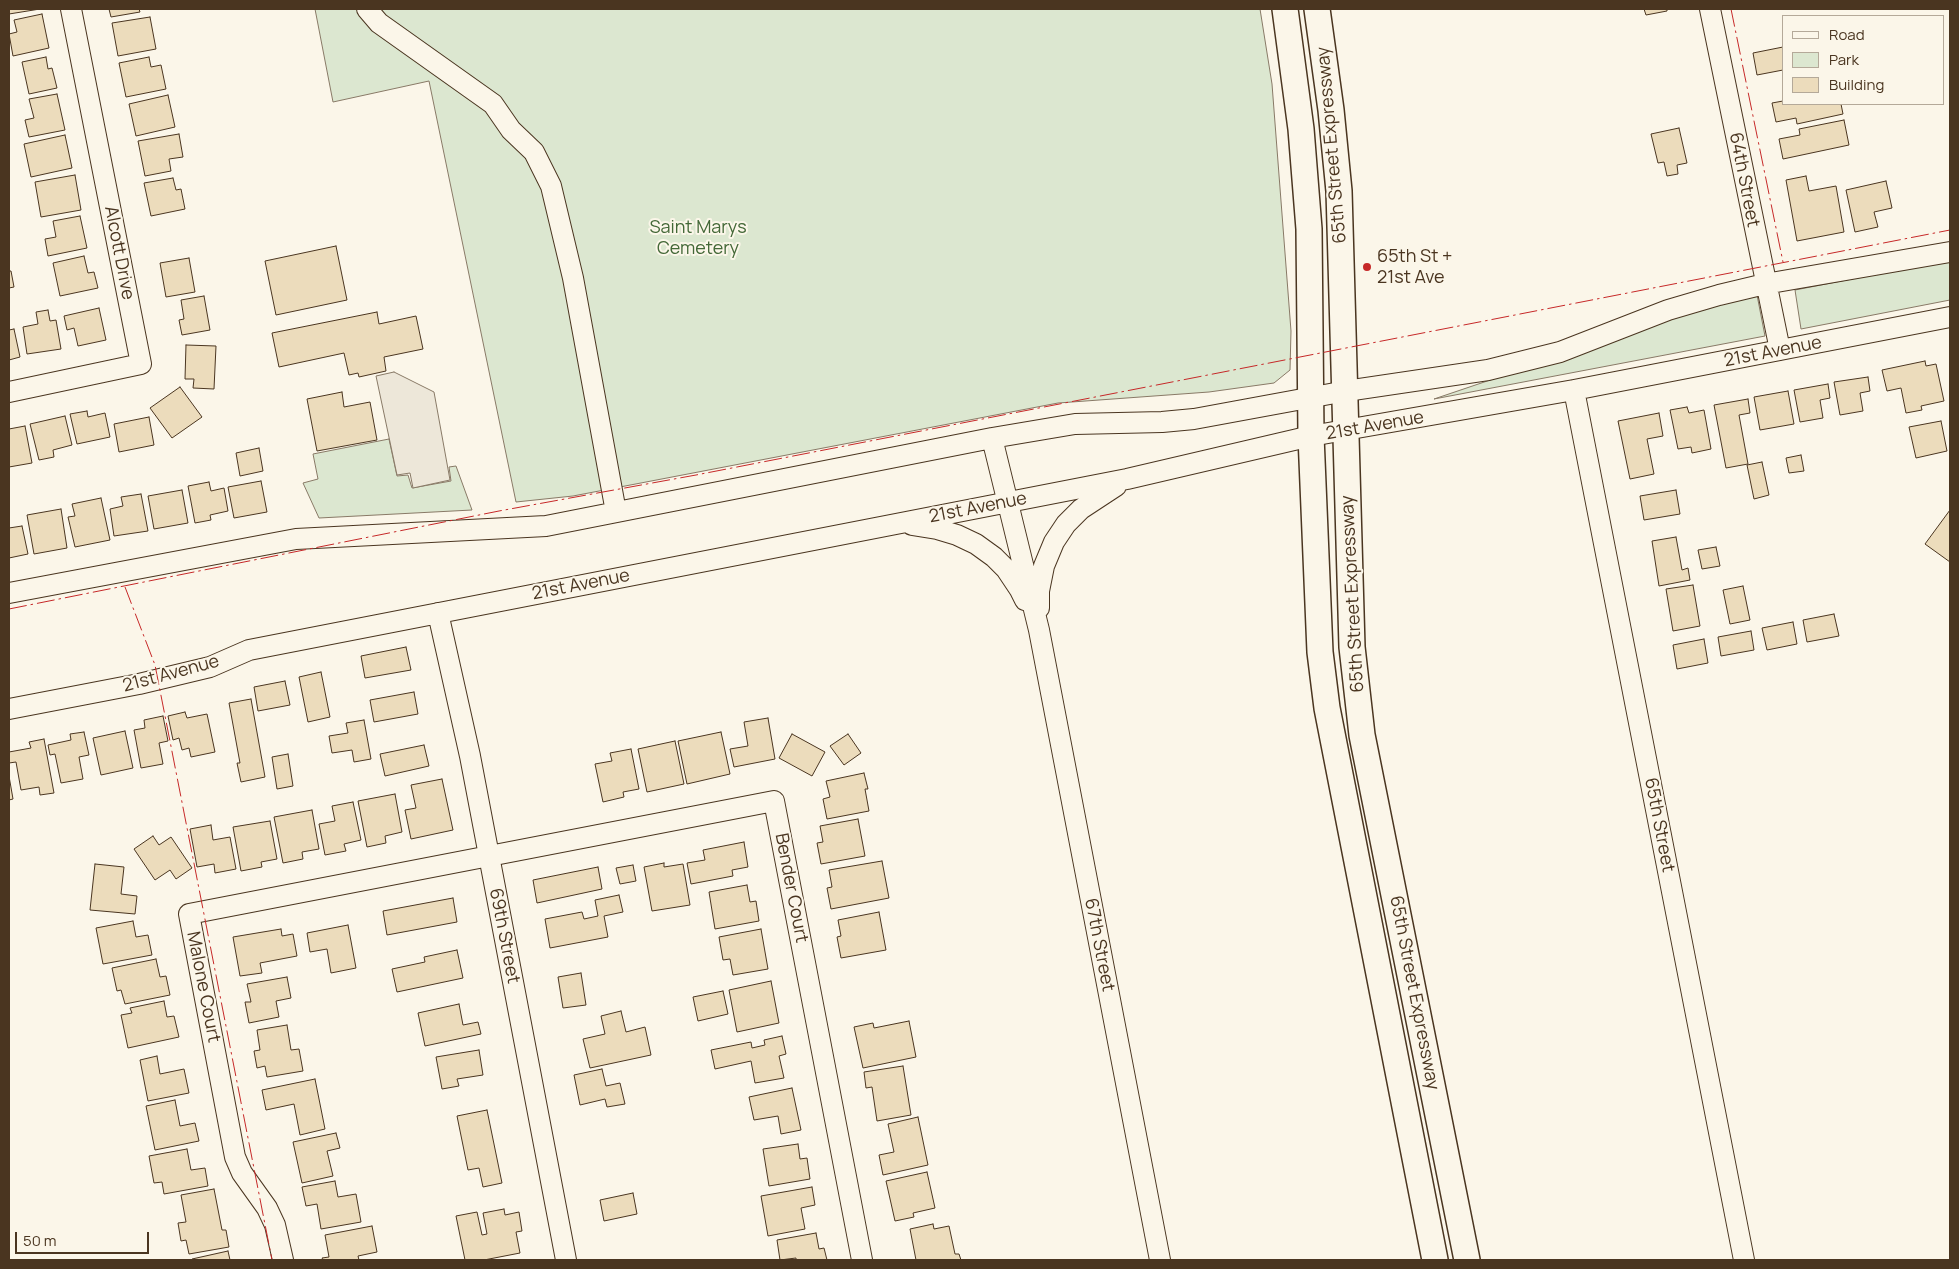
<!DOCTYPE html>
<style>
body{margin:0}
#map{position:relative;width:1959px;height:1269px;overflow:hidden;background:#fbf6e9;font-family:Manrope,sans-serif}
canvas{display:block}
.frame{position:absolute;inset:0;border:10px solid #4a3520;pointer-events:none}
.legend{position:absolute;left:1782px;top:15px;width:162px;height:90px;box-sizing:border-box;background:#fbf6e9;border:1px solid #b4a999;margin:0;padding:6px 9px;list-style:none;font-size:15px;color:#4a3520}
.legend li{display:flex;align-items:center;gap:10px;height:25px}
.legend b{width:25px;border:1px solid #b4a999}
.scale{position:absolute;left:15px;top:1232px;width:134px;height:22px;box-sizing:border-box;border:2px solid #4a3520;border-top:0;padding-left:6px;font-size:15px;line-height:18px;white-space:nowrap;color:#4a3520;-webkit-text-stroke:4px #fbf6e9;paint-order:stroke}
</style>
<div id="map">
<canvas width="1959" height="1269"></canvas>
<div class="frame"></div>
<ul class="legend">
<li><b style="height:6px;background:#fbf6e9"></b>Road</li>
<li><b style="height:14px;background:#dce7d0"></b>Park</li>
<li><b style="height:14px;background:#ecdcbc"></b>Building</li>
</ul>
<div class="scale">50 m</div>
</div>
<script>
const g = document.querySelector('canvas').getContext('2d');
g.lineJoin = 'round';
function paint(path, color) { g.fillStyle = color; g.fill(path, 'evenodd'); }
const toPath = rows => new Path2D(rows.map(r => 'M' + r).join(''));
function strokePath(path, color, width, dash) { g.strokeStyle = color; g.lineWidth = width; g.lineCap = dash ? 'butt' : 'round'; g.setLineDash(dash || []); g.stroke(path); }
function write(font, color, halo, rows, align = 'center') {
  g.font = font + ' Manrope,sans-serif'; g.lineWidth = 4; g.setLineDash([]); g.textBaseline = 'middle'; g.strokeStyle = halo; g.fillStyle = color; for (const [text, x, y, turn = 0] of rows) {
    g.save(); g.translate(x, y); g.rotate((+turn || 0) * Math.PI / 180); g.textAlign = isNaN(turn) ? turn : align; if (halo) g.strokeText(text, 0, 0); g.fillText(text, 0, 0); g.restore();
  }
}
const green = toPath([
 [315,9,1260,9,1272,84,1291,331,1290,370,1274,383,1209,392,1058,403,573,496,516,502,429,81,333,102,315,9],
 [1950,260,1950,300,1801,329,1795,290,1950,260],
 [1757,295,1765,336,1434,399,1718,303,1757,295],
 [389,439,397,476,408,475,412,488,451,481,449,467,456,466,472,510,319,518,303,483,318,479,313,454,389,439]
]);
paint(green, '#dce7d0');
strokePath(green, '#887966', 1);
const parking = toPath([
 [394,372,434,392,450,480,413,488,410,473,397,475,376,376,394,372]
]);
paint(parking, '#ede7d9');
strokePath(parking, '#887966', 1);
const building = toPath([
 [9,9,40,9,9,14,9,9],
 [109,9,139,9,140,12,111,17,109,9],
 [1644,9,1667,9,1667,11,1646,15,1644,9],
 [42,14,49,48,13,56,9,34,17,32,14,20,42,14],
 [150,17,156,49,118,56,112,23,150,17],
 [1783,47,1783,70,1757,75,1753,53,1783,47],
 [46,57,48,69,52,68,57,88,29,94,22,62,46,57],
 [149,57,151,67,161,65,166,89,126,97,119,63,149,57],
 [57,94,65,130,29,137,25,120,34,118,29,99,57,94],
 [168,95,175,127,136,136,129,104,168,95],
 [1783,101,1783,104,1841,104,1843,114,1797,124,1796,118,1776,122,1772,103,1783,101],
 [1844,120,1849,145,1783,159,1779,139,1800,135,1799,129,1844,120],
 [1679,128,1687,163,1677,165,1678,174,1667,176,1664,162,1658,163,1651,134,1679,128],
 [179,134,183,157,169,159,171,171,145,176,138,141,179,134],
 [65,135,72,168,31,177,24,144,65,135],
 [75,175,81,210,41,217,35,182,75,175],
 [1806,176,1809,191,1836,186,1844,232,1797,241,1786,180,1806,176],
 [173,178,176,190,181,189,185,209,151,216,144,183,173,178],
 [1886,181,1892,208,1874,212,1878,227,1855,232,1846,190,1886,181],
 [80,216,87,248,48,256,45,239,56,237,53,221,80,216],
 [336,246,347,300,276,315,265,261,336,246],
 [84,256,88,273,94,272,98,288,60,296,53,263,84,256],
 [189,258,195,292,166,297,160,263,189,258],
 [9,271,11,271,14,287,9,288,9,271],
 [204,296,210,330,182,335,179,320,184,319,181,300,204,296],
 [99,308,106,340,78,346,74,328,67,330,64,316,99,308],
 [48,310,50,321,56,320,61,349,27,354,23,327,38,324,36,312,48,310],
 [377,312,379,324,416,316,423,349,384,357,386,371,359,377,358,373,349,375,344,353,279,367,272,333,377,312],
 [14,329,20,357,9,360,9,330,14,329],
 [186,345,216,346,214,389,193,388,194,379,185,379,186,345],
 [1925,361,1926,366,1936,364,1944,401,1921,406,1922,410,1906,413,1901,388,1887,391,1882,370,1925,361],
 [1868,377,1870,391,1860,393,1863,411,1840,415,1834,382,1868,377],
 [1828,384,1830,398,1820,400,1823,418,1800,422,1794,390,1828,384],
 [180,387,202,417,172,438,150,408,180,387],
 [1788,391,1794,424,1760,430,1754,397,1788,391],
 [342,392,344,407,370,402,377,440,317,451,307,399,342,392],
 [1748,399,1750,413,1739,415,1748,464,1726,468,1714,405,1748,399],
 [1687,407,1689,413,1704,410,1711,449,1692,453,1691,447,1678,449,1670,410,1687,407],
 [87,411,88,417,105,413,110,437,77,444,70,414,87,411],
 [1659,413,1663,436,1647,439,1654,474,1630,479,1618,421,1659,413],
 [65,416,72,445,53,450,54,457,39,460,30,424,65,416],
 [149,417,154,445,119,452,114,424,149,417],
 [1941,421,1947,451,1916,458,1909,427,1941,421],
 [25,426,32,463,9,467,9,429,25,426],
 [259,448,263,471,240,476,236,453,259,448],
 [1801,455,1804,471,1789,473,1786,458,1801,455],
 [1762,462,1769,495,1754,499,1747,465,1762,462],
 [261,481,267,512,234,518,228,487,261,481],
 [209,482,211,491,224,488,228,511,210,515,211,520,195,523,188,486,209,482],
 [182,490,188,523,154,529,148,496,182,490],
 [1676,490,1680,514,1644,520,1640,496,1676,490],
 [141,494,148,531,114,536,110,509,123,506,121,497,141,494],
 [101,498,110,540,75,547,68,517,75,516,72,504,101,498],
 [61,509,67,548,34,554,27,515,61,509],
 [1950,510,1950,562,1925,544,1950,510],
 [22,526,28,554,9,558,9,528,22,526],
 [1676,537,1682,570,1688,568,1690,580,1659,586,1652,541,1676,537],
 [1716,547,1720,566,1702,569,1698,550,1716,547],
 [1693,585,1700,626,1673,631,1666,589,1693,585],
 [1743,586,1750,620,1730,624,1723,590,1743,586],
 [1834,614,1839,636,1807,642,1803,620,1834,614],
 [1793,622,1797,644,1767,650,1762,628,1793,622],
 [1751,631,1754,650,1721,656,1718,637,1751,631],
 [1704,639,1708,663,1677,669,1673,645,1704,639],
 [406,647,411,670,365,678,361,656,406,647],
 [321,672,330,717,308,722,299,677,321,672],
 [285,681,290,705,258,711,254,687,285,681],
 [414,692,418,714,374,722,370,700,414,692],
 [251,699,265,777,241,782,237,763,240,763,229,703,251,699],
 [185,712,187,718,207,714,215,752,191,757,189,748,182,750,179,738,173,740,168,716,185,712],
 [163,716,168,741,159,743,163,764,141,768,134,730,145,728,144,720,163,716],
 [768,718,775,759,734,767,730,749,748,746,744,722,768,718],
 [364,720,371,759,354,762,352,750,332,753,329,736,348,733,346,723,364,720],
 [125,731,133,768,101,775,93,738,125,731],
 [84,732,89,755,79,757,83,779,61,783,55,754,50,755,48,745,71,740,70,734,84,732],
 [721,732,730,774,687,784,678,741,721,732],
 [792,734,825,752,812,776,779,758,792,734],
 [848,734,861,753,844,765,830,746,848,734],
 [44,739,54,793,40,795,39,787,21,790,16,762,9,763,9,752,31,748,29,742,44,739],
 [675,741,684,784,647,792,638,749,675,741],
 [424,745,429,766,385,776,380,754,424,745],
 [631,749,639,789,623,792,624,797,603,802,595,764,612,761,610,753,631,749],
 [288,754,293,786,277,789,272,757,288,754],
 [864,773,868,789,865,789,869,811,827,819,823,799,830,797,826,781,864,773],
 [9,776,13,799,9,800,9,776],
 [442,779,453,830,411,839,405,810,416,808,411,785,442,779],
 [395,794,402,832,385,836,386,843,367,847,358,801,395,794],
 [353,802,361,840,344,844,346,851,325,855,319,824,335,821,332,806,353,802],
 [312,810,319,849,302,852,303,859,283,863,274,817,312,810],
 [858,819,865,856,821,864,817,843,823,842,820,826,858,819],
 [270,821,277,859,261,862,262,867,241,871,233,827,270,821],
 [211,825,213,840,230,837,236,869,215,873,214,864,197,867,190,829,211,825],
 [153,836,159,845,171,837,192,868,176,879,170,870,155,880,134,849,153,836],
 [744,842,748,867,732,870,733,876,691,884,687,863,705,860,703,850,744,842],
 [882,861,889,898,831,909,827,888,832,887,829,870,882,861],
 [664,863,664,867,683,864,690,905,652,911,644,867,664,863],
 [95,864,124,867,121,894,137,896,135,914,90,910,95,864],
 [633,865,636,881,620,884,616,868,633,865],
 [598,867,602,889,537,903,533,880,598,867],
 [747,885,750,902,756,901,759,921,715,929,709,892,747,885],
 [619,895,623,912,604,916,608,937,550,948,545,919,582,912,584,919,598,916,595,900,619,895],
 [453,898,457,922,387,935,383,911,453,898],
 [879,912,886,950,841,958,837,937,841,936,838,920,879,912],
 [133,921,136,937,148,935,152,955,103,964,96,928,133,921],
 [348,925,356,968,331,973,327,949,310,952,307,933,348,925],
 [281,929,282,936,293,934,297,956,260,963,262,973,240,976,233,937,281,929],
 [761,929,768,969,733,975,730,959,723,960,719,937,761,929],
 [457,950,463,978,397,992,392,969,425,962,424,957,457,950],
 [156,959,160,977,166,976,170,995,125,1004,121,990,117,991,112,968,156,959],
 [581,973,586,1005,563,1008,558,977,581,973],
 [287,977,291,998,276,1001,279,1017,249,1023,245,1002,251,1002,247,984,287,977],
 [771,981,779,1023,737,1032,729,990,771,981],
 [723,991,728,1014,698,1021,693,997,723,991],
 [164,1001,167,1017,174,1016,179,1037,128,1048,121,1015,132,1013,130,1008,164,1001],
 [459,1004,463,1025,478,1022,481,1034,425,1046,418,1013,459,1004],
 [621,1011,626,1032,645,1027,651,1055,590,1068,583,1039,605,1034,601,1016,621,1011],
 [909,1021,916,1057,863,1068,854,1027,873,1023,874,1028,909,1021],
 [287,1025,291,1050,299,1049,303,1071,267,1077,265,1066,257,1068,254,1051,260,1050,257,1030,287,1025],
 [782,1036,786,1054,779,1056,784,1078,755,1083,751,1061,715,1069,711,1050,751,1042,752,1048,765,1045,764,1040,782,1036],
 [479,1050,483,1075,457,1079,459,1086,442,1089,436,1057,479,1050],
 [157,1056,160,1074,184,1069,189,1093,148,1101,140,1060,157,1056],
 [903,1066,911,1115,877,1121,872,1087,866,1088,864,1072,903,1066],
 [602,1069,606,1086,620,1083,625,1104,607,1107,605,1099,580,1105,574,1075,602,1069],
 [315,1079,325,1129,300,1135,294,1104,266,1110,262,1090,315,1079],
 [792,1088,801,1130,781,1134,778,1116,754,1120,749,1097,792,1088],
 [175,1100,180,1126,195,1123,199,1141,155,1150,146,1106,175,1100],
 [487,1110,502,1183,483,1187,479,1168,468,1170,457,1116,487,1110],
 [918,1117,928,1165,883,1175,879,1155,894,1152,888,1124,918,1117],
 [336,1133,340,1148,327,1151,333,1176,302,1183,293,1142,336,1133],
 [798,1144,800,1159,807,1158,810,1179,769,1186,763,1149,798,1144],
 [187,1149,191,1170,205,1168,208,1186,164,1194,162,1182,154,1183,149,1156,187,1149],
 [927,1172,935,1208,913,1213,914,1217,895,1221,886,1181,927,1172],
 [335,1181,338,1197,356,1194,361,1222,321,1229,317,1204,306,1206,302,1187,335,1181],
 [812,1187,815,1205,801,1208,805,1229,768,1236,761,1196,812,1187],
 [214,1189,222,1230,226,1230,229,1247,189,1254,186,1240,181,1241,178,1223,186,1222,181,1195,214,1189],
 [633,1193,637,1214,604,1221,600,1200,633,1193],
 [504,1209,505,1215,519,1212,522,1231,516,1232,520,1253,484,1260,465,1260,456,1216,477,1212,482,1235,487,1234,483,1213,504,1209],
 [933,1224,934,1229,949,1226,955,1254,959,1254,961,1260,916,1260,910,1229,933,1224],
 [372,1226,377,1252,358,1256,359,1260,323,1260,322,1258,329,1257,325,1235,372,1226],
 [816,1233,819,1249,824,1248,827,1260,796,1260,796,1258,780,1260,777,1240,816,1233],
 [228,1251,230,1260,192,1260,192,1259,228,1251]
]);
paint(building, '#ecdcbc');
strokePath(building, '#4a3520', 1);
const minor = toPath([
 [367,9,379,23,493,104,511,130,534,152,551,186,573,278,616,512],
 [1710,9,1780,350],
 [1574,390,1744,1260],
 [9,392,141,364,71,9],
 [992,438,1039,630,1160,1260],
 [912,525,937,529,957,535,976,544,994,557,1006,569,1020,590,1025,600],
 [9,593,296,539,546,526,992,438,1075,424,1162,422,1194,419,1346,391,1488,370,1560,352,1668,310,1719,295,1765,284,1950,252],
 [1039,608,1039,591,1044,566,1054,542,1066,524,1081,509,1116,486],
 [438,613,470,756,566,1260],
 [9,709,139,684,210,667,249,650,1127,479,1311,436,1574,390,1950,317],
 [283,1260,275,1225,267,1208,242,1173,235,1157,189,914,774,801,862,1260]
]);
const major = toPath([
 [1285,9,1301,129,1309,229,1311,436,1320,652,1327,708,1435,1260],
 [1317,9,1331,110,1339,191,1352,647,1362,735,1467,1260]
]);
strokePath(minor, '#4a3520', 22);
strokePath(major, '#4a3520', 28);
strokePath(minor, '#fbf6e9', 20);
strokePath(major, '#fbf6e9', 25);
strokePath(toPath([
 [1731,9,1783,262],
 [125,587,155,665,272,1260],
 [9,609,499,511,696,475,1950,230]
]), '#c62828', 1, [18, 4, 2.5, 4]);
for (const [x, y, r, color] of [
 [1367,267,5,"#c62828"]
]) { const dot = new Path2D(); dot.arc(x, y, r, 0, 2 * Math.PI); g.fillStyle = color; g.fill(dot); strokePath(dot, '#fbf6e9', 2); }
write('18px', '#4a3520', '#fbf6e9', [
 ["65th Street Expressway",1332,145,-95],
 ["64th Street",1744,180,79],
 ["Alcott Drive",119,253,79],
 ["21st Avenue",1773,352,-11],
 ["21st Avenue",1375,426,-10],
 ["21st Avenue",978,508,-11],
 ["21st Avenue",581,585,-11],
 ["65th Street Expressway",1353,594,-93],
 ["21st Avenue",171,674,-15],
 ["65th Street",1659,825,79],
 ["Bender Court",791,888,79],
 ["69th Street",504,936,79],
 ["67th Street",1099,945,79],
 ["Malone Court",203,987,79],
 ["65th Street Expressway",1414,993,79]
]);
write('18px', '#436837', '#fbf6e9', [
 ["Saint Marys",698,228],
 ["Cemetery",698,249]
]);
write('18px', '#4a3520', '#fbf6e9', [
 ["65th St +",1377,257],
 ["21st Ave",1377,278]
], 'left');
</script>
